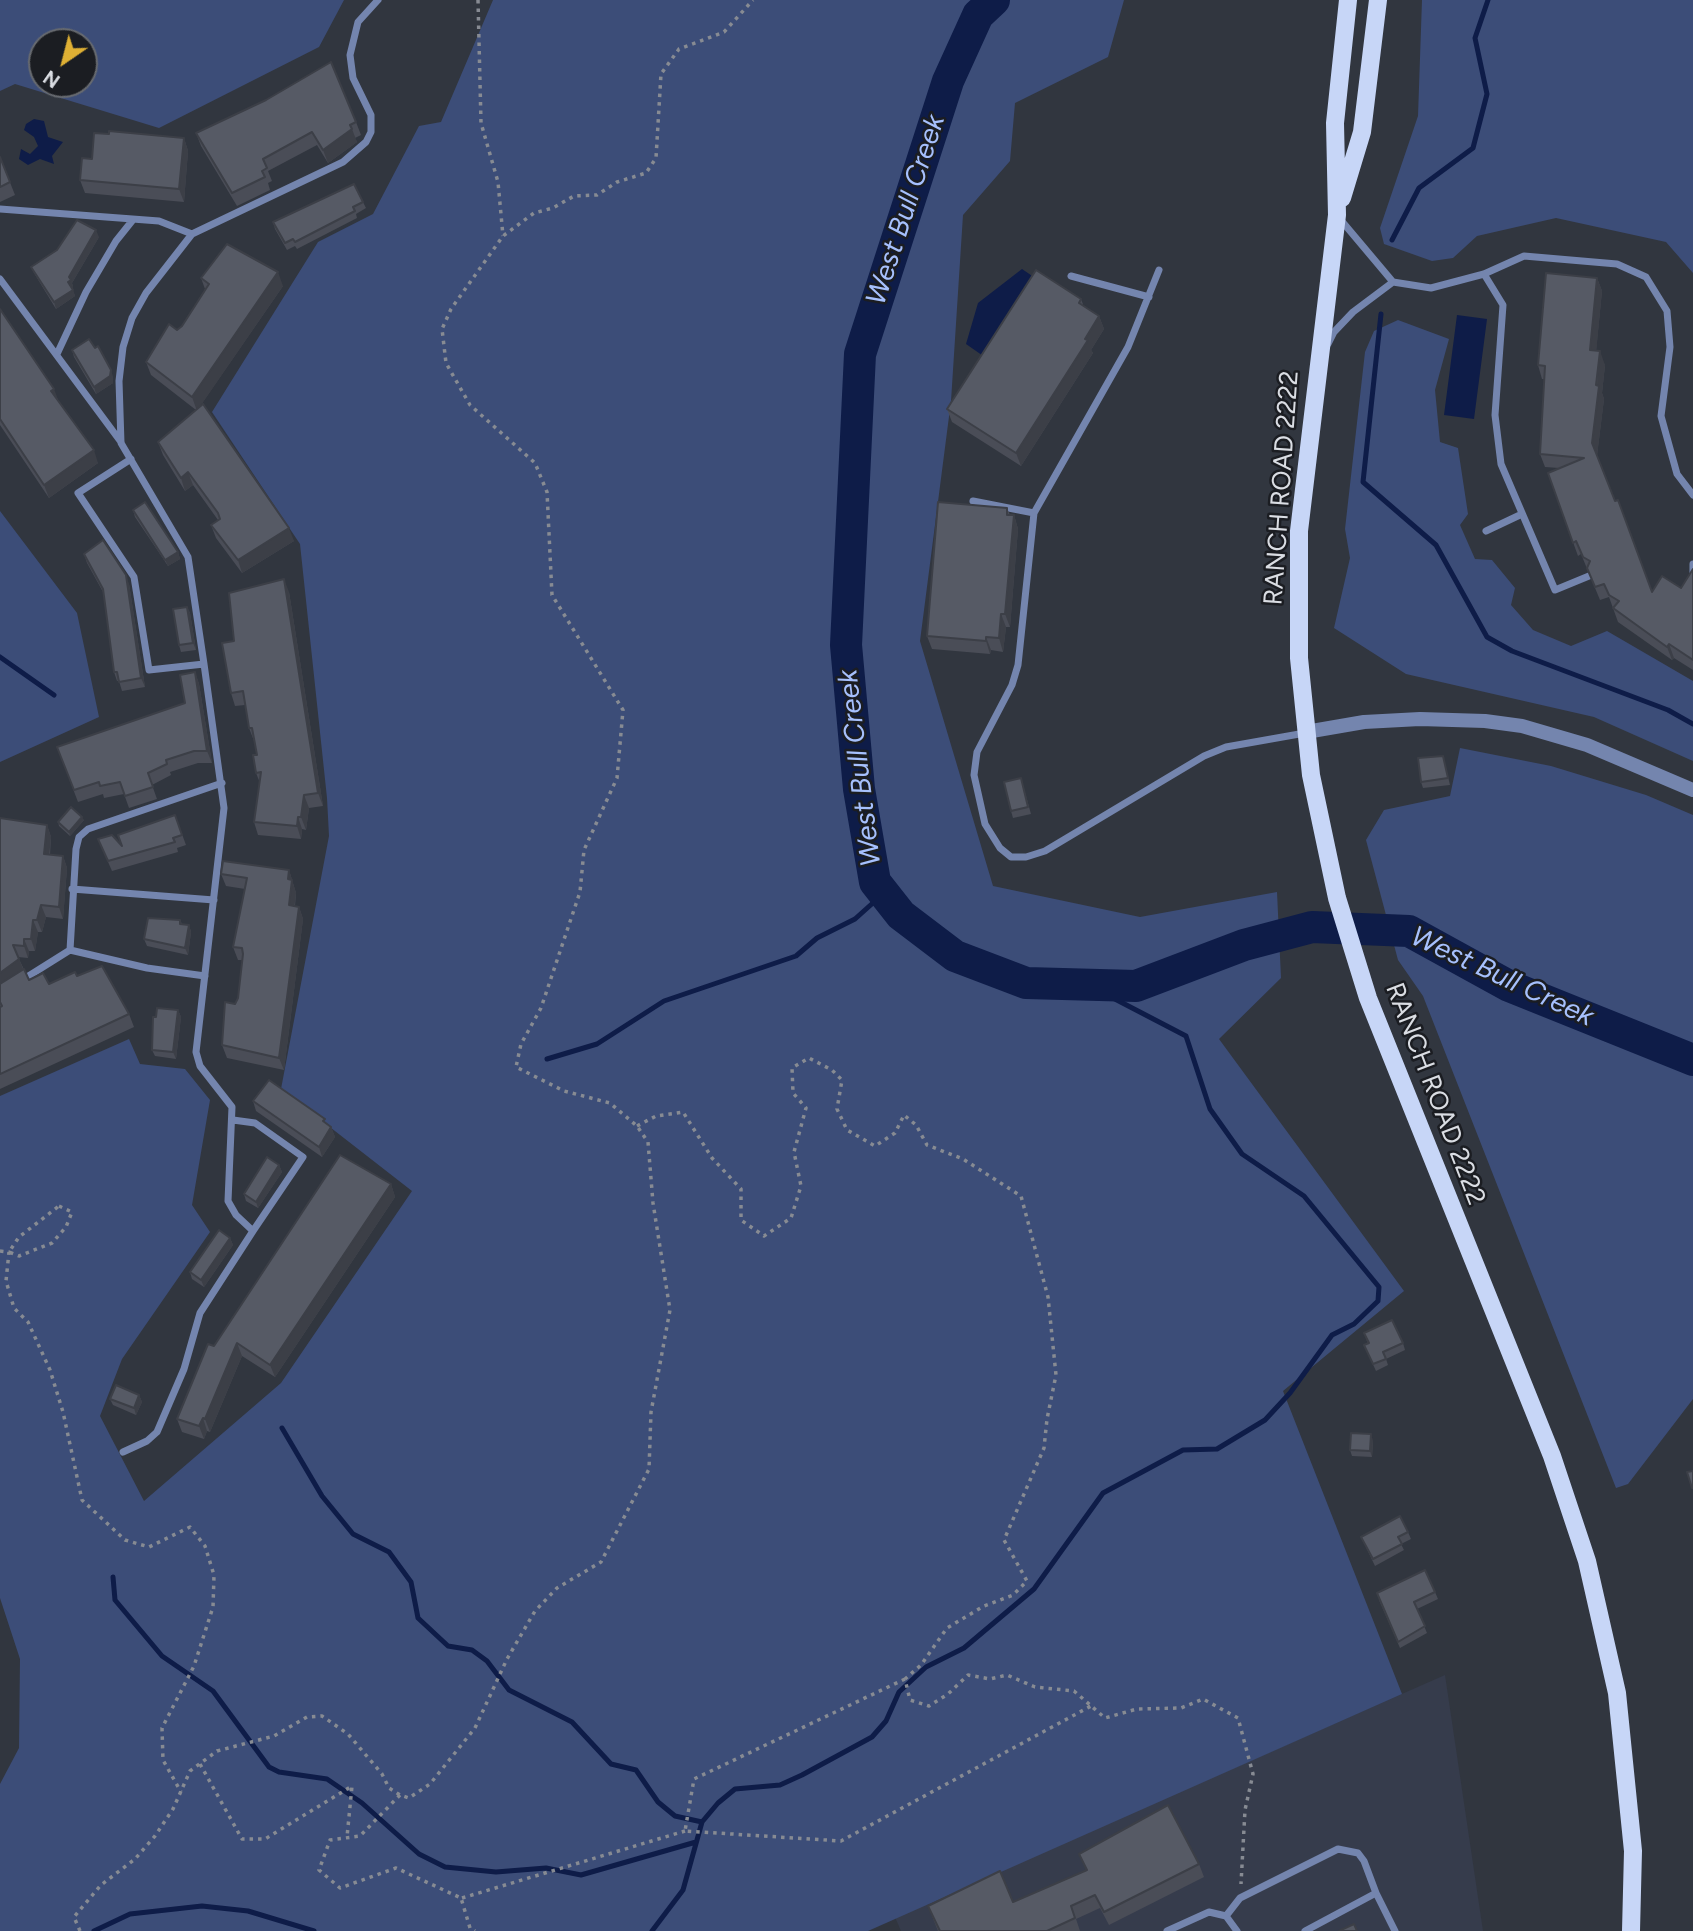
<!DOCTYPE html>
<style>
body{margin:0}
#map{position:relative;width:1693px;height:1931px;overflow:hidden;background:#31363f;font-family:Figtree,sans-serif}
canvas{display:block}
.north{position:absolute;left:28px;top:28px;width:70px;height:70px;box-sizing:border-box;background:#1b1d22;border:2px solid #676a6f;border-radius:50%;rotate:215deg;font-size:19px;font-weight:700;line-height:28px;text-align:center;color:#dadde3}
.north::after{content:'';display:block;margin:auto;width:24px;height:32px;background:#dfb034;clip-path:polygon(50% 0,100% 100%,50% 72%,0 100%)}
</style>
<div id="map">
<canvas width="1693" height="1931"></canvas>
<div class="north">N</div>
</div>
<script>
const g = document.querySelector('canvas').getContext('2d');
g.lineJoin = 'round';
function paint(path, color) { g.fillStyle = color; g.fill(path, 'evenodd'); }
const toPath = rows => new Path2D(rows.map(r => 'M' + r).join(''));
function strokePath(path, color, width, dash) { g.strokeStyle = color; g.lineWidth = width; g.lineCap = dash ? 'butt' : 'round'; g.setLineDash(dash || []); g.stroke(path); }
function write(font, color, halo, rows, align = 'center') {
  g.font = font + ' Figtree,sans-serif'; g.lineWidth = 5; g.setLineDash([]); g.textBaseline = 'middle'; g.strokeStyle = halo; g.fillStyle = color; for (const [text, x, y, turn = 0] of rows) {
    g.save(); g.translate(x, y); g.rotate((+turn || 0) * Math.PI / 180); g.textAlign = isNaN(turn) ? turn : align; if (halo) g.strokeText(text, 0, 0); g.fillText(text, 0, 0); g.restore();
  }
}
paint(toPath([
 [1445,1675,1483,1931,901,1931,895,1917]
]), '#363c4c');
paint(toPath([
 [0,0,344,0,319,47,159,128,15,84,0,91],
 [42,42,84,42,84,84,42,84],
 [493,0,1124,0,1108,57,1015,103,1010,161,963,215,951,401,920,641,993,886,1140,917,1277,892,1281,978,1219,1039,1404,1291,1283,1391,1402,1694,868,1931,0,1931,0,1784,19,1748,20,1659,0,1598,0,1096,129,1039,140,1064,185,1069,210,1100,192,1205,210,1232,122,1359,100,1416,144,1501,281,1383,412,1191,281,1089,329,836,327,798,300,544,212,412,318,242,373,214,419,126,441,122],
 [1422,0,1693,0,1693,273,1666,242,1556,218,1477,236,1453,258,1432,261,1384,244,1380,228,1418,116],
 [1398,320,1449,339,1435,390,1440,442,1458,448,1468,514,1460,525,1475,559,1492,560,1515,588,1511,605,1533,630,1571,646,1607,631,1693,681,1693,761,1594,717,1406,674,1334,628,1350,558,1345,529,1365,352,1374,331],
 [0,511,77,613,99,717,0,762],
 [1460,748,1551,766,1646,795,1693,815,1693,1399,1628,1484,1616,1488,1423,996,1398,960,1366,840,1384,810,1450,796]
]), '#3c4d78');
paint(toPath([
 [34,119,44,121,48,137,63,142,52,156,54,164,40,159,28,165,19,159,21,149,30,154,38,146,34,137,24,130,26,124],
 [1022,269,1041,282,989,360,966,344,978,303],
 [1457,315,1487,319,1474,419,1444,415]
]), '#0e1c48');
strokePath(toPath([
 [1392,240,1419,188,1473,148,1487,94,1475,38,1488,0],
 [1381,314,1363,482,1436,545,1487,637,1512,651,1668,710,1693,724],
 [0,657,54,695],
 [547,1059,597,1044,664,1001,796,956,817,938,855,919,884,893],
 [282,1428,322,1496,353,1534,389,1552,411,1582,418,1618,448,1646,472,1650,487,1661,509,1690,572,1722,611,1764,636,1770,658,1802,675,1816,702,1822],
 [113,1577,115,1600,162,1656,213,1691,269,1767,279,1772,327,1779,362,1803,419,1854,445,1867,496,1872,546,1868,581,1875,696,1842],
 [94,1931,130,1914,202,1906,248,1911,314,1931],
 [652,1931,683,1890,702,1822,718,1803,735,1789,780,1785,802,1775,872,1737,886,1721,899,1692,926,1667,964,1648,1034,1589,1103,1493,1183,1450,1217,1449,1265,1420,1290,1393,1332,1335,1354,1324,1378,1301,1379,1287,1304,1196,1242,1154,1210,1109,1186,1036,1088,985]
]), '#0e1c48', 5);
strokePath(toPath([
 [994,0,978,15,948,81,860,354,846,645,859,789,875,882,901,915,955,956,1026,983,1136,986,1244,945,1312,927,1409,931,1509,986,1693,1060]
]), '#0e1c48', 32);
strokePath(toPath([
 [478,0,481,123,498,182,503,236],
 [637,1126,656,1116,683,1112,712,1158,741,1189,741,1220,764,1236,791,1218,801,1186,794,1152,806,1108,793,1093,792,1068,809,1058,832,1070,842,1080,837,1109,847,1130,875,1146,895,1133,904,1115,916,1125,927,1145,963,1159,1021,1196,1048,1297,1056,1375,1047,1419,1044,1448,1004,1540,1027,1581,1013,1595,984,1606,947,1628,921,1665,905,1679,910,1700,929,1706,948,1694,968,1675,990,1679,1007,1675,1035,1687,1074,1691,1105,1718,1137,1709,1181,1708,1203,1699,1238,1718,1253,1774,1245,1810,1241,1884],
 [59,1206,72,1212,66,1227,52,1243,19,1256,9,1252,19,1237,59,1206],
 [0,1251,9,1252,6,1281,14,1308,28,1322,50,1370,63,1412,82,1500,125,1540,149,1547,190,1527,205,1546,214,1575,213,1607,194,1666,162,1728,163,1760,181,1792],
 [905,1679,694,1779,685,1831,841,1841,1091,1706],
 [200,1764,242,1839,265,1839,352,1786,347,1837],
 [400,1795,360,1836,330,1840,319,1870,340,1888,396,1868,461,1898,470,1928,475,1931],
 [462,1898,685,1831],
 [80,1931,74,1917,101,1885,135,1859,155,1836,173,1809,190,1771,217,1751,274,1736,307,1717,322,1716,348,1734,382,1774,389,1788,400,1795,409,1798,430,1784,475,1728,507,1659,535,1611,557,1588,601,1562,649,1469,651,1412,670,1310,653,1203,648,1142,637,1126,610,1103,564,1091,516,1067,521,1044,541,1008,580,892,584,850,617,778,623,710,552,595,547,492,535,463,470,405,446,363,442,329,451,309,503,236,534,213,553,208,574,196,597,195,617,182,646,173,656,158,661,74,679,49,724,32,753,0]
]), '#878b93', 3.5, [3.5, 5]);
strokePath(toPath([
 [0,209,159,221,192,234],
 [1340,219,1393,282,1431,288,1484,274,1524,256,1617,264,1646,277,1667,311,1670,347,1661,416,1677,474,1693,495],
 [1159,270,1128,347,1034,513,1018,665,1012,685,977,752,974,775,985,824,1000,848,1011,857,1026,857,1045,851,1204,756,1226,747,1305,733],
 [1484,274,1503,305,1495,415,1501,464,1555,590,1589,576],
 [1071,276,1149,297],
 [0,279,121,442],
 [1328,344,1334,332,1353,312,1393,282],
 [57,354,86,292,116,241,132,221],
 [131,459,78,493,134,577,149,670,204,664],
 [973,501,1034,513],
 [1486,531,1522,514],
 [1693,564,1693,572],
 [72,889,214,900],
 [205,976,147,968,70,950,76,849,79,837,88,829,222,783],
 [19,982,70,950],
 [233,1120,255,1123,303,1157,253,1231],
 [123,1452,147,1441,157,1432,184,1369,200,1313,253,1231,236,1215,228,1201,232,1107,200,1066,196,1052,224,808,204,664,188,557,121,443,119,381,123,347,132,318,146,293,192,234,343,162,366,142,371,132,371,115,353,78,350,55,358,22,378,0],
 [1226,1916,1240,1898,1338,1849,1358,1853,1364,1861,1376,1893],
 [1167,1931,1209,1912,1226,1916,1237,1931],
 [1305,1931,1376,1893,1395,1931]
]), '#7485ae', 7);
strokePath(toPath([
 [1306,732,1364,722,1420,719,1485,721,1522,726,1587,745,1693,790]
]), '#7485ae', 14);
strokePath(toPath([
 [1348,0,1335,123,1337,215,1299,531,1299,658,1311,775,1337,898,1368,998,1552,1456,1587,1561,1617,1693,1633,1851,1631,1931],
 [1342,198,1362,132,1378,0]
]), '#c7d6f7', 18);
paint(toPath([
 [356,122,361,135,355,138,357,142,328,163,317,145,268,171,272,181,268,183,270,190,237,206,201,146,196,133],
 [184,138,188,151,184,202,85,193,80,180,92,159],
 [0,157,15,195,0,202],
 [363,202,366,208,356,214,357,218,297,249,295,246,287,250,275,229,273,222],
 [99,237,72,283,73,287,72,288,75,296,56,309,34,273,31,267],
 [201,278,283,286,200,406,294,541,242,573,216,538,211,525,218,520,193,485,185,491,163,455,158,442,196,410,151,375,146,362,182,326,205,289],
 [1597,278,1602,291,1596,351,1605,365,1602,393,1604,399,1597,455,1652,592,1681,588,1693,569,1693,670,1674,658,1672,660,1618,622,1609,597,1600,600,1581,554,1578,556,1548,473,1559,468,1545,467,1540,454,1544,379,1542,379,1538,365],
 [1081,299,1084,307,1099,316,1104,329,1091,350,1093,353,1021,466,952,422,947,409],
 [0,309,98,463,49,498,0,425],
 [72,350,113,377,113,383,96,394,74,357],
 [1007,508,1010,515,1014,515,1018,529,1010,627,1006,627,1003,652,991,650,990,654,932,649,927,636],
 [133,510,178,552,180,559,168,566,135,517],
 [84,554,129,584,145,687,122,691,119,681,117,681,114,672,103,592,87,563],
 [289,592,323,806,309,808,306,830,302,829,301,839,258,835,254,822,260,783,256,773,257,755,254,741,249,728,245,705,235,706,231,693,234,641],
 [187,607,190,613,196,650,181,652,179,645],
 [195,672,199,684,212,763,198,763,170,772,171,775,152,785,157,799,129,808,124,794,104,798,103,794,78,802,57,747,185,703],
 [1443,756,1450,785,1423,788,1421,782],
 [1021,778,1031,814,1013,818,1011,811],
 [175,815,186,845,177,848,178,852,112,871,98,839,122,846],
 [0,818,47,825,51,837,50,855,63,856,67,868,63,919,46,917,42,932,38,932,35,951,29,951,28,958,18,957,29,980,49,984,77,976,129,1014,134,1027,0,1089],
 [84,820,70,836,59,826,58,822],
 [289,870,296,893,295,906,299,907,303,919,284,1070,227,1058,222,1045,238,998,242,960,238,960,233,947,245,889,226,886,221,874],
 [180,920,182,924,189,925,191,932,188,955,147,946,144,939],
 [178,1010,181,1017,176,1059,155,1056,152,1050,156,1017],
 [253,1101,327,1124,331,1127,335,1137,322,1157,256,1111],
 [279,1165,282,1172,258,1208,246,1201,244,1194],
 [391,1184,395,1197,275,1377,242,1356,210,1432,207,1431,204,1439,182,1432,177,1419,214,1346],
 [230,1238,233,1245,204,1287,192,1279,190,1272],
 [1364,1333,1403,1343,1405,1350,1386,1359,1388,1365,1376,1371,1364,1345,1368,1344],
 [139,1395,142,1402,136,1415,113,1405,110,1399],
 [1373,1441,1372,1457,1352,1456,1350,1450],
 [1408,1532,1411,1539,1401,1544,1404,1550,1375,1566,1361,1537],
 [1435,1592,1438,1599,1417,1609,1427,1633,1400,1648,1379,1600],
 [1079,1854,1199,1864,1204,1877,1109,1925,1100,1908,1076,1919,1080,1931,938,1931,928,1906,1013,1902,1086,1870]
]), '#4a4d57');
paint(toPath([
 [352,129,357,142,328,163,323,150],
 [184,138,188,151,184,202,179,189],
 [96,230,99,237,72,283,73,287,70,289,68,282,69,277],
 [278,272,283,286,197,411,192,397],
 [1597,278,1602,291,1595,364,1590,350],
 [73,290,75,296,56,309,54,302],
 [1099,316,1104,329,1091,350,1093,353,1021,466,1016,453],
 [1600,351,1605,365,1602,393,1604,399,1597,456,1592,443],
 [111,370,113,377,113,383,96,394,94,387],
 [54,389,59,402,51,391],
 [94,450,98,463,49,498,44,485],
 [188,472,193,485,185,491,181,478],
 [1014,515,1018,529,1010,627,1005,614],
 [289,528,294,541,242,573,238,560],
 [178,552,180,559,168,566,165,560],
 [126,575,129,584,145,687,141,678],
 [284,579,289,592,323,806,318,793],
 [187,607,190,613,196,650,193,643],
 [1001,614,1006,627,1003,652,999,638],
 [986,637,991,650,990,654,986,641],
 [1669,644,1674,658,1672,660,1667,647],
 [195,672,199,684,212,763,207,751],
 [304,795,309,808,306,830,301,817],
 [82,817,84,820,70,836,69,832],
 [298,817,302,829,301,839,297,826],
 [47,825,51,837,48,866,44,854],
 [63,856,67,868,63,919,59,907],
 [289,870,296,893,293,918,289,905],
 [41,905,46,917,42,932,37,920],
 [299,907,303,919,284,1070,279,1058],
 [33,920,38,932,35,951,31,939],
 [189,925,191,932,188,955,185,948],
 [24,939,29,951,28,958,24,946],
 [19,959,24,971,0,988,0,973],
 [178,1010,181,1017,176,1059,173,1052],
 [331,1127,335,1137,322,1157,319,1147],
 [279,1165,282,1172,258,1208,256,1202],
 [391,1184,395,1197,275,1377,270,1365],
 [230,1238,233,1245,204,1287,201,1280],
 [237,1343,242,1356,210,1432,205,1419],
 [139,1395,142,1402,136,1415,134,1408],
 [203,1418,207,1431,204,1439,199,1426],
 [1371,1434,1373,1441,1372,1457,1370,1451]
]), '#3c3f47');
const building = toPath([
 [331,62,356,122,350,125,352,129,323,150,312,132,263,159,267,168,262,171,265,177,232,193,196,133,266,100,331,62],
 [109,131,184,138,179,189,80,180,82,158,92,159,94,133,109,134,109,131],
 [0,157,10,182,0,187,0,157],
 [354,184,363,202,353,207,355,211,295,242,293,239,285,243,273,222,354,184],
 [77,220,96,230,69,277,71,280,68,282,73,290,54,302,31,267,57,250,77,220],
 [227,244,278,272,192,397,146,362,169,324,177,330,182,326,209,284,201,278,227,244],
 [1036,270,1081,299,1079,303,1099,316,1085,339,1088,340,1016,453,947,409,1036,270],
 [1546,273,1597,278,1590,350,1600,351,1596,385,1599,386,1592,443,1615,501,1618,500,1652,592,1662,576,1681,588,1693,569,1693,660,1669,644,1667,647,1613,608,1619,601,1609,595,1604,584,1595,587,1587,568,1590,561,1583,557,1576,541,1573,543,1548,473,1584,458,1540,454,1545,366,1538,365,1546,273],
 [0,309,54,389,51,391,94,450,44,485,0,419,0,309],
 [89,339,95,348,98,346,111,370,110,376,94,387,72,350,89,339],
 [203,404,289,528,238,560,211,525,220,519,218,513,188,472,181,478,158,442,203,404],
 [145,502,178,552,165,560,133,510,145,502],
 [938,502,1007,508,1007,515,1014,515,1005,614,1001,614,999,638,986,637,986,641,927,636,938,502],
 [103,540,126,575,141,678,119,682,117,672,114,672,103,589,84,554,103,540],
 [284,579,318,793,304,795,301,817,298,817,297,826,254,822,261,772,256,773,253,755,257,755,252,728,249,728,243,691,231,693,222,643,234,641,229,593,284,579],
 [187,607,193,643,179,645,173,609,187,607],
 [195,672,207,751,194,751,166,760,167,764,148,773,153,787,125,796,120,782,100,786,99,782,74,790,57,747,185,703,180,675,195,672],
 [1443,756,1448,778,1421,782,1418,758,1443,756],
 [1021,778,1028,807,1011,811,1004,782,1021,778],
 [71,807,82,817,69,832,58,822,71,807],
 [175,815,182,835,173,838,175,842,108,861,98,839,112,835,122,846,118,835,175,815],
 [0,818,47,825,44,854,63,856,59,907,41,905,37,920,33,920,31,939,24,939,24,946,13,945,19,959,0,973,0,818],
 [223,861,289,870,288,879,292,880,289,905,299,907,279,1058,222,1045,225,1002,235,1004,238,998,243,954,242,948,233,947,247,878,221,874,223,861],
 [148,918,180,920,180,924,189,925,185,948,144,939,148,918],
 [102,966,129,1014,0,1074,0,1007,2,1006,0,1002,0,984,24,969,29,980,43,973,49,984,75,972,77,976,102,966],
 [157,1008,178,1010,173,1052,152,1050,153,1017,156,1017,157,1008],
 [269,1080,325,1119,323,1121,331,1127,319,1147,253,1101,269,1080],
 [340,1155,391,1184,270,1365,237,1343,205,1419,203,1418,199,1426,177,1419,208,1344,214,1346,340,1155],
 [267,1157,279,1165,256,1202,244,1194,267,1157],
 [219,1230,230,1238,201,1280,190,1272,219,1230],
 [1392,1320,1403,1343,1383,1352,1386,1359,1373,1364,1364,1345,1369,1343,1364,1333,1392,1320],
 [116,1385,139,1395,134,1408,110,1399,116,1385],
 [1351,1433,1371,1434,1370,1451,1350,1450,1351,1433],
 [1693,1471,1693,1488,1692,1488,1687,1472,1693,1471],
 [1400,1516,1408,1532,1398,1537,1402,1544,1373,1559,1361,1537,1400,1516],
 [1425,1570,1435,1592,1414,1602,1425,1626,1398,1642,1377,1593,1425,1570],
 [1168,1805,1199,1864,1104,1912,1095,1895,1071,1906,1075,1918,1047,1931,940,1931,928,1906,1000,1871,1013,1902,1087,1870,1079,1854,1168,1805],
 [1354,1924,1357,1931,1339,1931,1354,1924]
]);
paint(building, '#565a65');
strokePath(building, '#3c3f47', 2);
write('26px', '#dadde3', '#1b1d22', [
 ["RANCH ROAD 2222",1282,488,-86],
 ["RANCH ROAD 2222",1435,1094,69]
]);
write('italic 28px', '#a6c0fd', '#1b1d22', [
 ["West Bull Creek",906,210,-72],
 ["West Bull Creek",860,768,-97],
 ["West Bull Creek",1502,977,25]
]);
</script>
